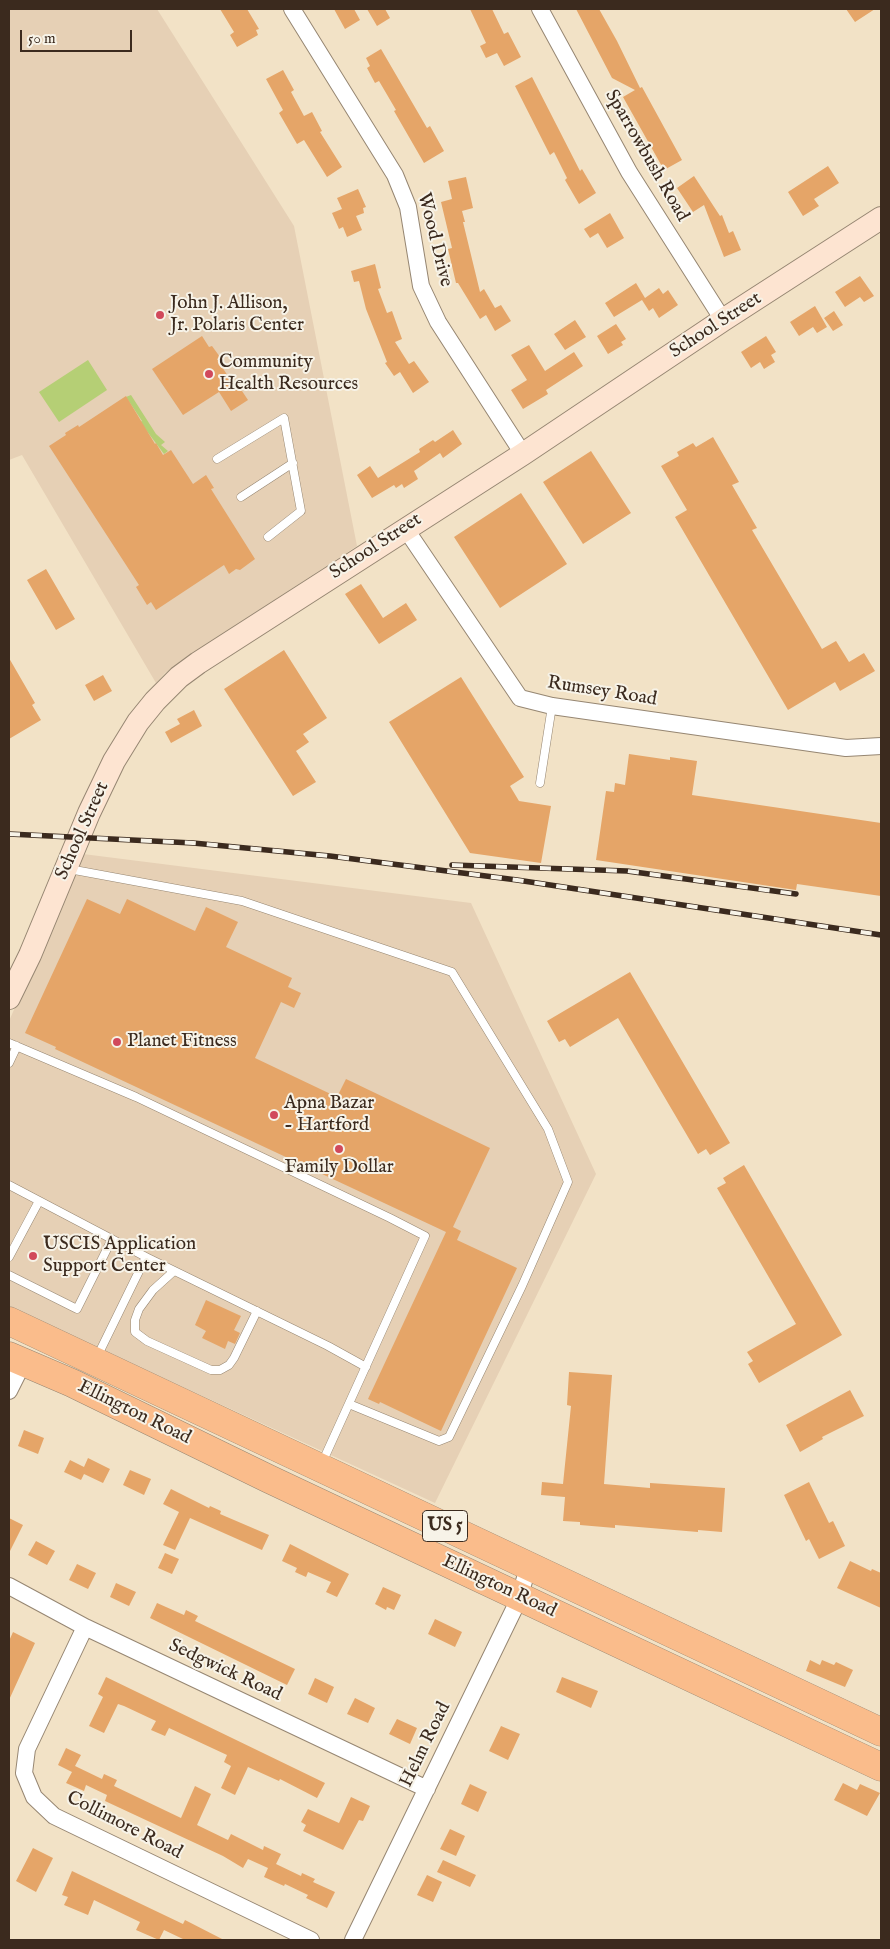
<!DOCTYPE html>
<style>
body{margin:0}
#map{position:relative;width:890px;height:1949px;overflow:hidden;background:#f2e2c6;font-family:"IM FELL English",serif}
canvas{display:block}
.frame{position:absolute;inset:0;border:10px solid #3b2a1e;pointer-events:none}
.scale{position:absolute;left:20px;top:30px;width:112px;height:22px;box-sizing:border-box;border:2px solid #3b2a1e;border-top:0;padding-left:6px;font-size:15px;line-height:18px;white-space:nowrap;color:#3b2a1e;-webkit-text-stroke:4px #f7f3e8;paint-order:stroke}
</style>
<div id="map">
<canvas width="890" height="1949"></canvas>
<div class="frame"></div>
<div class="scale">50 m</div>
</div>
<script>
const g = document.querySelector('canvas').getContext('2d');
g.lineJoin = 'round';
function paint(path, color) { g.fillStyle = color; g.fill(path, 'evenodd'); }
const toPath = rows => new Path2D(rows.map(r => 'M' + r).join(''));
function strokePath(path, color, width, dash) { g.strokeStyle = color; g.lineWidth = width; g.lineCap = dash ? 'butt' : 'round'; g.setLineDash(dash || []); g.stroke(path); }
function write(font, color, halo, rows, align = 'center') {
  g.font = font + ' "IM FELL English",serif'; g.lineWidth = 4; g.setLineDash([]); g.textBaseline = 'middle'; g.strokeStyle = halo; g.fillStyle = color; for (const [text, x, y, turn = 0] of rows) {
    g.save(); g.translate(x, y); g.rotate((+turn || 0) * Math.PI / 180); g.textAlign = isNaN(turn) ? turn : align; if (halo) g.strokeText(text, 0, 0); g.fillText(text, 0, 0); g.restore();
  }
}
paint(toPath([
 [9,9,157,9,294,226,357,546,198,650,165,673,156,683,22,455,9,460],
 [83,854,471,903,596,1174,435,1503,9,1307,9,1021]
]), '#e6d0b5');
paint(toPath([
 [88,360,107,390,59,422,39,392],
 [131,395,156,434,165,442,161,445,168,451,164,454,140,422,142,421,126,397]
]), '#b5cf75');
paint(toPath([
 [220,9,247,9,259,29,256,30,258,35,237,47,230,35,234,32],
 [334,9,354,9,360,20,345,29],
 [367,9,385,9,390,18,377,26],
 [470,9,492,9,504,34,508,32,521,57,504,66,497,53,486,58,480,46,486,43],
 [576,9,599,9,617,41,640,88,642,87,682,160,664,170,623,97,635,90,612,78],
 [846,9,875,9,855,22],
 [381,49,427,128,430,126,444,151,424,163,394,111,396,110,379,81,375,83,367,68,370,66,366,58],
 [283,70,294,90,291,92,304,116,312,112,322,131,320,132,342,167,327,177,304,140,297,144,279,113,283,110,266,79],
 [532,77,580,171,582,169,596,193,579,204,565,180,567,178,554,152,550,155,515,86],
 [828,166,839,183,814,199,819,206,803,216,788,192],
 [694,176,720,216,722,215,729,233,733,231,741,250,724,257,704,205,693,212,677,188],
 [466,177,473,208,462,211,465,222,463,222,480,292,484,289,495,308,501,305,511,321,495,331,486,315,480,319,458,283,456,283,448,249,452,248,441,202,452,199,448,181],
 [358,189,366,207,363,208,364,213,356,216,362,230,347,237,343,227,339,229,332,213,342,209,337,198],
 [610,213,624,238,607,248,598,233,590,238,584,229],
 [375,264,381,288,378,289,387,313,392,311,402,339,395,342,409,364,414,361,429,382,413,393,400,372,394,376,385,363,387,362,366,309,359,281,354,282,351,271],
 [860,276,874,296,864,302,860,297,845,307,835,292],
 [636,283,645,298,659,288,663,294,668,290,678,305,659,318,653,308,649,311,642,300,614,317,605,303],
 [815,306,827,327,817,333,813,327,799,336,790,322],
 [834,311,843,325,833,331,824,318],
 [575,320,586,337,565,350,554,334],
 [616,324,626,339,621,342,623,345,608,354,597,336],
 [202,336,209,347,212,346,220,357,217,359,233,384,236,382,248,400,231,411,219,392,183,415,152,369],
 [766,336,776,352,771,355,775,362,764,369,760,362,751,368,741,352],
 [529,345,545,371,574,352,583,366,546,390,548,394,523,409,511,390,527,380,511,355],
 [126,396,155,444,156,443,163,455,171,450,193,484,206,475,214,488,211,489,255,559,240,570,236,569,229,574,224,565,156,610,151,602,147,605,136,587,139,585,49,446,66,435,65,433,78,425,79,427],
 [453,430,462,444,443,458,440,453,414,471,418,479,404,488,402,484,396,488,394,485,372,498,357,475,370,466,378,478,420,452,419,449,433,440,435,442],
 [713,437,739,482,732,485,757,528,752,530,822,649,836,641,849,662,864,653,875,671,840,691,835,682,788,710,675,517,687,510,661,466,679,456,677,452,693,443,696,447],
 [591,451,631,513,583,544,543,482],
 [521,493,567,564,500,608,454,537],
 [46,569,75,619,56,630,27,580],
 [361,584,383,618,406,603,417,620,379,644,345,594],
 [284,650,327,718,303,734,309,742,296,751,316,782,293,796,224,689],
 [9,658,35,703,32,705,41,720,9,739],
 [103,675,112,691,94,701,85,685],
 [461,677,524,777,510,786,519,801,551,806,541,863,470,853,389,722],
 [194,710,202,726,171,743,165,732,180,724,177,719],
 [629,754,670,760,670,757,697,761,692,795,881,823,881,896,797,884,796,890,596,860,606,791,614,792,615,783,625,785],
 [87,899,120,914,127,899,195,931,206,907,238,922,226,947,292,978,288,987,301,993,294,1008,281,1002,255,1058,337,1097,346,1079,490,1148,453,1227,461,1231,457,1240,517,1268,441,1431,380,1402,379,1404,368,1399,446,1232,55,1049,56,1047,25,1033],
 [630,972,730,1143,710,1155,706,1149,698,1154,618,1018,570,1047,565,1039,559,1042,547,1021],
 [744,1165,842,1335,759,1383,748,1364,753,1361,747,1352,796,1324,717,1188,726,1183,723,1178],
 [206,1300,241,1316,234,1330,240,1333,235,1344,228,1341,225,1349,202,1338,206,1331,195,1325],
 [569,1372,612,1375,604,1484,650,1488,650,1483,725,1488,722,1532,698,1530,698,1532,615,1525,615,1528,580,1525,580,1522,563,1521,565,1497,541,1495,542,1482,563,1484,571,1406,567,1405],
 [850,1390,864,1416,822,1437,823,1439,800,1452,786,1425],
 [24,1430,44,1438,38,1454,18,1446],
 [88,1458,110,1469,103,1483,84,1474,81,1480,64,1472,70,1460,84,1467],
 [130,1470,151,1479,144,1495,123,1485],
 [809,1482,829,1523,833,1521,845,1546,819,1559,809,1539,806,1541,784,1495],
 [171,1489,209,1508,210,1506,221,1511,220,1514,269,1535,262,1550,190,1518,175,1550,163,1545,179,1512,163,1504],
 [9,1518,23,1525,9,1553],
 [36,1541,55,1551,47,1565,28,1555],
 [290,1544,349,1574,337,1597,326,1592,331,1582,308,1572,306,1577,295,1572,297,1568,282,1561],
 [165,1553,179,1559,172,1574,158,1568],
 [850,1561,871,1571,872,1569,881,1573,881,1608,837,1588],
 [77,1564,96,1573,88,1589,69,1580],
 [116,1583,136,1592,129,1606,110,1597],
 [383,1587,401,1595,394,1610,387,1607,386,1610,375,1604],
 [157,1603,184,1615,186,1610,198,1616,195,1621,295,1669,287,1685,150,1618],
 [435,1619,462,1632,455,1647,428,1634],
 [13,1632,35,1643,9,1700,9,1641],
 [810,1660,820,1665,822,1660,834,1665,836,1662,853,1670,845,1687,806,1671],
 [106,1677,325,1783,317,1798,280,1779,279,1781,248,1767,235,1795,221,1788,231,1766,224,1762,227,1755,169,1728,165,1736,151,1730,156,1721,124,1706,118,1704,104,1733,89,1726,103,1697,98,1694],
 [562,1677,598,1691,591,1708,556,1692],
 [315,1678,334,1687,327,1703,308,1694],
 [355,1698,375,1708,368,1723,347,1714],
 [397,1719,417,1728,410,1744,389,1734],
 [501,1726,520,1734,508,1760,489,1751],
 [66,1748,81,1755,75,1766,102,1779,104,1774,117,1780,114,1786,181,1818,195,1786,211,1794,197,1825,228,1840,231,1834,263,1850,264,1846,281,1854,276,1864,301,1876,302,1873,315,1879,313,1882,335,1892,327,1908,306,1898,308,1895,285,1884,284,1886,264,1877,268,1868,248,1859,243,1868,223,1856,105,1801,107,1795,86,1785,84,1791,66,1783,72,1772,58,1765],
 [843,1783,857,1790,860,1784,880,1793,867,1816,834,1800],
 [470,1784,487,1792,478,1812,461,1804],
 [351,1797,370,1806,363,1821,359,1820,343,1850,303,1831,306,1825,301,1822,308,1809,339,1823],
 [450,1829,465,1836,456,1856,440,1849],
 [33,1848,53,1858,36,1892,16,1881],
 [443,1860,476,1875,470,1887,437,1872],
 [72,1871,183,1924,185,1920,224,1940,185,1940,164,1930,159,1940,136,1930,140,1922,94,1900,88,1915,64,1905,68,1897,62,1895],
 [427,1875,442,1882,433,1902,417,1895]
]), '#e5a568');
const lane = toPath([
 [217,459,284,418,301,511,268,537],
 [241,497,293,463],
 [540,783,552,706],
 [69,869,242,901,452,972,548,1129,568,1182,522,1286,449,1437,439,1441,349,1404],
 [9,1043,136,1097,390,1218,425,1236,322,1463],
 [9,1063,17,1046],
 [9,1185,146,1257],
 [9,1257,39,1201],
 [174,1271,153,1290,139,1309,135,1320,135,1332,147,1341,211,1370,220,1370,229,1365,234,1358,257,1311],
 [9,1275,77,1309,112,1239],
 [97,1357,146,1257,328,1346,366,1367]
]);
const street = toPath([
 [292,9,395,175,408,207,421,286,438,322,523,454],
 [540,9,629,172,723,320],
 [405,528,520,698,552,706,846,748,881,746],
 [9,1391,23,1363],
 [9,1586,85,1627,427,1789],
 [85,1627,27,1749,24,1773,34,1797,54,1816,311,1940],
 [353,1940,518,1601,529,1565]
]);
const secondary = toPath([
 [9,998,30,955,89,813,114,761,138,722,155,701,179,677,198,663,523,454,723,320,881,218]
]);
const highway = toPath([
 [9,1321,881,1732],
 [9,1356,72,1383,269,1479,881,1767]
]);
strokePath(lane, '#968672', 9);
strokePath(street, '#968672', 18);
strokePath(secondary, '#968672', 24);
strokePath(highway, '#968672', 29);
strokePath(lane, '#fff', 8);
strokePath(street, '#fff', 16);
strokePath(secondary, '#fde4d1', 22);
strokePath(highway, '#fabc8b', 28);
const rail = toPath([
 [9,834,193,843,330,856,517,880,881,935],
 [452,865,627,871,796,894]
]);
strokePath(rail, '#3b2a1e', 5.5);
strokePath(rail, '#f7f3e8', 4, [11]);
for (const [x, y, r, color] of [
 [160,315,5,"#d1495b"],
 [209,374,5,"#d1495b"],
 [117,1042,5,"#d1495b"],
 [274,1115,5,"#d1495b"],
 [339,1149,5,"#d1495b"],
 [33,1256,5,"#d1495b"]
]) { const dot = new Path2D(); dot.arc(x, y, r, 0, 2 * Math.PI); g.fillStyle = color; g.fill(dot); strokePath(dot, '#f7f3e8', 2); }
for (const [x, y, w] of [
 [445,1526,45]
]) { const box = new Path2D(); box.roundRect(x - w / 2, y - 15.5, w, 31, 4); g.fillStyle = '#f7f3e8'; g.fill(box); strokePath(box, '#3b2a1e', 1); }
write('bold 18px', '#3b2a1e', null, [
 ["US 5",445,1526]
]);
write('19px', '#3b2a1e', '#f7f3e8', [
 ["Sparrowbush Road",646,156,60],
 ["Wood Drive",434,240,76],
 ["School Street",716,326,-33],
 ["School Street",376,547,-33],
 ["Rumsey Road",602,692,9],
 ["School Street",83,831,-66],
 ["Ellington Road",134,1413,26],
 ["Ellington Road",499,1587,25],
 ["Sedgwick Road",225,1671,25],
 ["Helm Road",426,1745,-64],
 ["Collimore Road",124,1826,27]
]);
write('19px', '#3b2a1e', '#f7f3e8', [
 ["John J. Allison,",170,304],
 ["Jr. Polaris Center",170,326],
 ["Community",219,363],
 ["Health Resources",219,385],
 ["Planet Fitness",127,1042],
 ["Apna Bazar",284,1104],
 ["- Hartford",284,1126],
 ["Family Dollar",339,1168,"center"],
 ["USCIS Application",43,1245],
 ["Support Center",43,1267]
], 'left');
</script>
